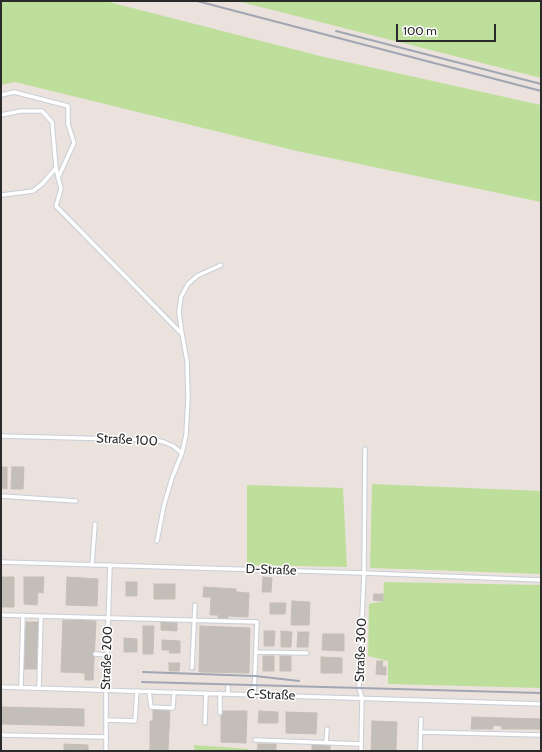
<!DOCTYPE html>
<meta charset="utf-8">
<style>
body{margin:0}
#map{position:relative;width:542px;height:752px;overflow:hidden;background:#ebe2dd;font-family:Cabin,sans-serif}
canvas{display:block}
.frame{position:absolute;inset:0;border:2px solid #2a2a2a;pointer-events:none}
.scale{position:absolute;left:396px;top:24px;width:100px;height:18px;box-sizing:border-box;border:2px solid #2a2a2a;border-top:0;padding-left:5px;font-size:12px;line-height:14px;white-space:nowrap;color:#2a2a2a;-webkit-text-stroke:3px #fff;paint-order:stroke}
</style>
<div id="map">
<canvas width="542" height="752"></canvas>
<div class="frame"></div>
<div class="scale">100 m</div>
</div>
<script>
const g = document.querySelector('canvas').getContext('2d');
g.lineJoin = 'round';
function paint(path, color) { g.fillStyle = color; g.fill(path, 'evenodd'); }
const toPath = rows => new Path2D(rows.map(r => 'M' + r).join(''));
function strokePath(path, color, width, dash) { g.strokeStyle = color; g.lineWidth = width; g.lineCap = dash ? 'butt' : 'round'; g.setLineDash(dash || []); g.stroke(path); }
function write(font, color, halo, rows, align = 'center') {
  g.font = font + ' Cabin,sans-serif'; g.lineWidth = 3; g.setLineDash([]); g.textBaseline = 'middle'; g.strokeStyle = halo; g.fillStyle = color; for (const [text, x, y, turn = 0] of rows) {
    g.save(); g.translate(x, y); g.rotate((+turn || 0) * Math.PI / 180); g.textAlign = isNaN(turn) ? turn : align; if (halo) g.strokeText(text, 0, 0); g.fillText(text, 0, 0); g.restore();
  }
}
paint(toPath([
 [1,1,105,1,320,56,541,105,541,202,297,151,15,82,1,85],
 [237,1,541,1,541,78],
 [372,484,541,491,541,574,370,568],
 [247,485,343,488,347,567,247,565],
 [384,582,541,585,541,688,388,684,388,661,368,656,369,604,383,601],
 [194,745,249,749,249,751,194,751]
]), '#bedf9c');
const building = toPath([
 [1,467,7,467,7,489,1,488,1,467],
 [12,467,24,467,23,489,11,489,12,467],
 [1,577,14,577,14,607,1,607,1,577],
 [24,577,44,577,43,593,38,592,37,605,24,604,24,577],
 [67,577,98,579,97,606,66,605,67,577],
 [263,577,272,578,271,592,262,592,263,577],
 [126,582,137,582,137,596,126,596,126,582],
 [154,584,175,584,175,599,154,599,154,584],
 [204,587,236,589,236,592,249,593,248,617,228,616,228,619,218,618,218,615,210,615,211,597,203,597,204,587],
 [374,594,383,594,383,601,373,600,374,594],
 [292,601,310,602,309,625,291,625,292,601],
 [270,603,286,603,285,614,270,614,270,603],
 [63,620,96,621,93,680,85,680,85,673,61,672,63,620],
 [161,621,177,621,177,631,161,630,161,621],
 [26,622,39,622,37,669,24,669,26,622],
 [143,626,154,626,153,654,143,654,143,626],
 [200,626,250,628,249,673,199,672,200,626],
 [264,631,275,631,274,646,264,646,264,631],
 [281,631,292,632,291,647,281,647,281,631],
 [298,632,309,632,308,647,297,647,298,632],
 [323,634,344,634,344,651,322,650,323,634],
 [124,638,137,639,137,652,124,652,124,638],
 [162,640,180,641,180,653,169,653,170,650,162,650,162,640],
 [263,656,274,656,274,671,263,671,263,656],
 [280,656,291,656,291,671,280,671,280,656],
 [321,657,342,658,342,673,321,673,321,657],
 [377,661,383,661,382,666,386,667,386,675,376,674,377,661],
 [169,663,180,663,179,671,169,671,169,663],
 [1,707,84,709,84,726,1,724,1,707],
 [153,707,170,708,168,751,150,751,150,721,153,721,153,707],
 [221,711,247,711,246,743,221,742,221,711],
 [259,711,278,712,278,723,258,723,259,711],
 [286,712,317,713,316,734,286,733,286,712],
 [472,717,541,719,541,729,502,729,502,726,493,725,493,729,471,729,472,717],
 [372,721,397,722,396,751,371,751,372,721],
 [64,744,88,745,88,751,64,751,64,744],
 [258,744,276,744,276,751,257,751,258,744],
 [312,745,330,745,330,751,312,751,312,745]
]);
paint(building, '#c4beb8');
strokePath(building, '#c6beb6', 1);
const lane = toPath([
 [1,95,14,92,68,106,68,124,74,143,58,178],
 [1,115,21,111,42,111,52,122,56,168,61,189,56,206,182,334],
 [1,195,10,194,33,191,42,184,56,168],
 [1,436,155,440,164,442,173,446,182,453,172,478,164,505,157,541],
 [182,453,186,435,188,397,187,361,182,334,179,312,181,297,188,284,197,276,221,265],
 [1,496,76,501],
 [1,562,364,573,541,580],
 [92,565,95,524],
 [1,615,257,622,254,694],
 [256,652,307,653],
 [95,654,107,655],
 [192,668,195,605],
 [1,687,541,704],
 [21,687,23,615],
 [39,688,41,616],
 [149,691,151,707,173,708,174,692],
 [228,694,228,686],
 [220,713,220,693],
 [106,720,135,721,137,691],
 [205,723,206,693],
 [420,732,541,735],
 [1,735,106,737],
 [255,740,361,744],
 [326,743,327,729],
 [106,751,106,690,110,565],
 [361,751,362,698,359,688,364,573,365,449],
 [420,751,421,719]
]);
strokePath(lane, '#c8ced7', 5.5);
strokePath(lane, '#fff', 3.5);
strokePath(toPath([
 [197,1,541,91],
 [336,31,541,84],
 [143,672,255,676,299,681],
 [142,682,541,693]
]), '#a0a6b3', 2);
write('13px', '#2a2a2a', '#fff', [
 ["Straße 100",127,440,3],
 ["D-Straße",271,570,2],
 ["Straße 300",361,650,-88],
 ["Straße 200",107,658,-88],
 ["C-Straße",271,695,2]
]);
</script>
